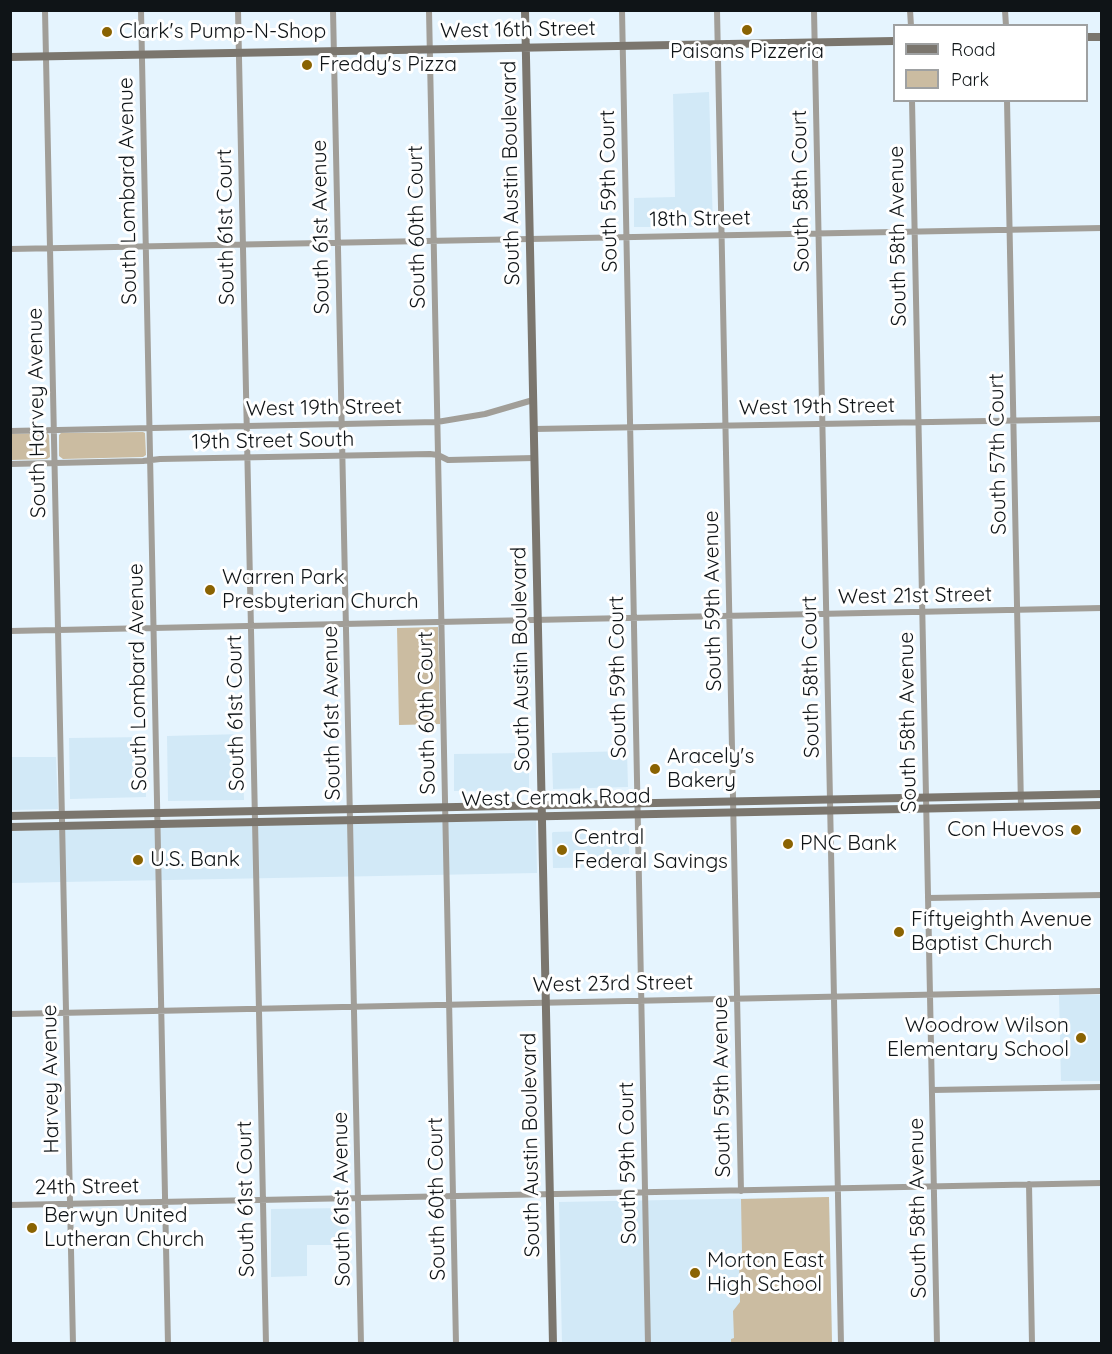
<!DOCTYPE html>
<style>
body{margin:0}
#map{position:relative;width:1112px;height:1354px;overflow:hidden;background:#e5f4fe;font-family:Quicksand,sans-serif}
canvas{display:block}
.frame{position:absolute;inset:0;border:12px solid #0f1417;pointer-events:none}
.legend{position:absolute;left:893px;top:24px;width:195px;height:78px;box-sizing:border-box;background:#fff;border:2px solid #9fa1a2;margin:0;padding:8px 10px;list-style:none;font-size:18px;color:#0f1417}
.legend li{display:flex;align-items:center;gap:12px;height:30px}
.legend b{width:30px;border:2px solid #9fa1a2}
</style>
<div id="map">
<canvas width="1112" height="1354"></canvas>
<div class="frame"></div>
<ul class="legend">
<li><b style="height:8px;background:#7b766e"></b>Road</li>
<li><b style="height:16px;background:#cbbca1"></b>Park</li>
</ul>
</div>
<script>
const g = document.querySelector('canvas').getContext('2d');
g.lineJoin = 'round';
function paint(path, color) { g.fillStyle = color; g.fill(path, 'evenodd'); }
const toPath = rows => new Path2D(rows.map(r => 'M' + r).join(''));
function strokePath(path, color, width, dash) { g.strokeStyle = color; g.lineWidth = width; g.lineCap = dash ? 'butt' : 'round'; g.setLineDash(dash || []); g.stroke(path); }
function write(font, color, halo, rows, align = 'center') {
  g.font = font + ' Quicksand,sans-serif'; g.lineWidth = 6; g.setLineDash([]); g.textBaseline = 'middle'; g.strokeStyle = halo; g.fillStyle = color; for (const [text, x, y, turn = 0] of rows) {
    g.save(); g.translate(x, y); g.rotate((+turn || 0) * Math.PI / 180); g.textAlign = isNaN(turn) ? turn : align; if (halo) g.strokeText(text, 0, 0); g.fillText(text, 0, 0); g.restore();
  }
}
paint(toPath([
 [709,92,713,227,634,227,634,198,675,197,673,94],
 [242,734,244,800,168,801,167,736],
 [145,737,146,797,70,799,69,738],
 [627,751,628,787,553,789,552,753],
 [529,753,529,790,454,791,454,754],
 [11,757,56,757,58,809,11,810],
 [536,819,537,873,11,883,10,831],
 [629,830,629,867,553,868,552,833,553,832],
 [1059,995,1101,995,1101,1081,1061,1081],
 [829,1197,832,1343,562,1343,559,1202],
 [346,1208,347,1245,307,1245,307,1276,271,1277,271,1209]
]), '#d2e9f7');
paint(toPath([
 [143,432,145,433,146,455,143,457,63,459,59,456,59,435,61,433],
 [47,433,49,435,50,457,47,459,11,460,11,434],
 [438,627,440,724,399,725,397,628],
 [829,1197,832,1343,731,1343,731,1339,734,1338,733,1311,740,1302,739,1257,742,1252,741,1199]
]), '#cbbca1');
strokePath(toPath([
 [45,10,73,1344],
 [141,10,168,1344],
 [238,10,266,1344],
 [333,10,361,1344],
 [429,10,456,1344],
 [622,10,648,1344],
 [717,10,741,1191],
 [814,10,841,1344],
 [910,10,911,26],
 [1005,10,1006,26],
 [912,100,937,1344],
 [1007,100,1021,807],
 [10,249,1102,228],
 [534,429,1102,419],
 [10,431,437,422,485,414,533,400],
 [10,464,143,461,160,459,430,454,438,455,448,460,534,458],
 [10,631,1102,608],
 [928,898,1102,895],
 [10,1014,1102,991],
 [932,1090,1102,1087],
 [1029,1184,1032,1344],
 [10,1205,1102,1183]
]), '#a19e98', 6);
strokePath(toPath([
 [525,10,553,1344],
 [1086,37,1102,37],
 [10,57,894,41],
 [10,816,1102,794],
 [10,827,1102,805]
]), '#7b766e', 8);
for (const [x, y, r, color] of [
 [747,30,6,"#8a6302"],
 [107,32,6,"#8a6302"],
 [307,65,6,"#8a6302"],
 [210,590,6,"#8a6302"],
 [655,769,6,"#8a6302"],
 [1076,830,6,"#8a6302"],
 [788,844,6,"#8a6302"],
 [562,850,6,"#8a6302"],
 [138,860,6,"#8a6302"],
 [899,932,6,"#8a6302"],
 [1081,1038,6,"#8a6302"],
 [32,1228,6,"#8a6302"],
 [695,1273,6,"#8a6302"]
]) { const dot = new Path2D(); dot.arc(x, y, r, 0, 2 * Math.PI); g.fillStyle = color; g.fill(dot); strokePath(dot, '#fff', 2); }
write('21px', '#0f1417', '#fff', [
 ["West 16th Street",518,30,-1],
 ["South Austin Boulevard",511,173,-91],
 ["South Lombard Avenue",128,191,-91],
 ["South 59th Court",609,191,-91],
 ["South 58th Court",801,191,-91],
 ["18th Street",700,219,-1],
 ["South 61st Court",226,227,-91],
 ["South 61st Avenue",321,227,-91],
 ["South 60th Court",417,227,-91],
 ["South 58th Avenue",898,236,-91],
 ["West 19th Street",817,407,-1],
 ["West 19th Street",324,408,-1],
 ["South Harvey Avenue",37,413,-91],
 ["19th Street South",273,441,-1],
 ["South 57th Court",998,454,-91],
 ["West 21st Street",915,596,-1],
 ["South 59th Avenue",713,601,-91],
 ["South Austin Boulevard",521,659,-91],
 ["South Lombard Avenue",138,677,-91],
 ["South 59th Court",618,677,-91],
 ["South 58th Court",811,677,-91],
 ["South 61st Court",236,713,-91],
 ["South 61st Avenue",332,713,-91],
 ["South 60th Court",427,713,-91],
 ["South 58th Avenue",908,722,-91],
 ["West Cermak Road",556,798,-1],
 ["West 23rd Street",613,984,-1],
 ["Harvey Avenue",51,1079,-91],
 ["South 59th Avenue",722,1087,-91],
 ["South Austin Boulevard",531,1145,-91],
 ["South 59th Court",628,1163,-91],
 ["24th Street",87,1187,-1],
 ["South 61st Court",246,1199,-91],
 ["South 61st Avenue",342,1199,-91],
 ["South 60th Court",437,1199,-91],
 ["South 58th Avenue",918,1208,-91]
]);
write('21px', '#0f1417', '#fff', [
 ["Clark's Pump-N-Shop",119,32],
 ["Paisans Pizzeria",747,52,"center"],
 ["Freddy's Pizza",319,65],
 ["Warren Park",222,578],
 ["Presbyterian Church",222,602],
 ["Aracely's",667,757],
 ["Bakery",667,781],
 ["Con Huevos",1064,830,"right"],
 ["Central",574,838],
 ["Federal Savings",574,862],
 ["PNC Bank",800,844],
 ["U.S. Bank",150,860],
 ["Fiftyeighth Avenue",911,920],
 ["Baptist Church",911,944],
 ["Woodrow Wilson",1069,1026,"right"],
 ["Elementary School",1069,1050,"right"],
 ["Berwyn United",44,1216],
 ["Lutheran Church",44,1240],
 ["Morton East",707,1261],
 ["High School",707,1285]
], 'left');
</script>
